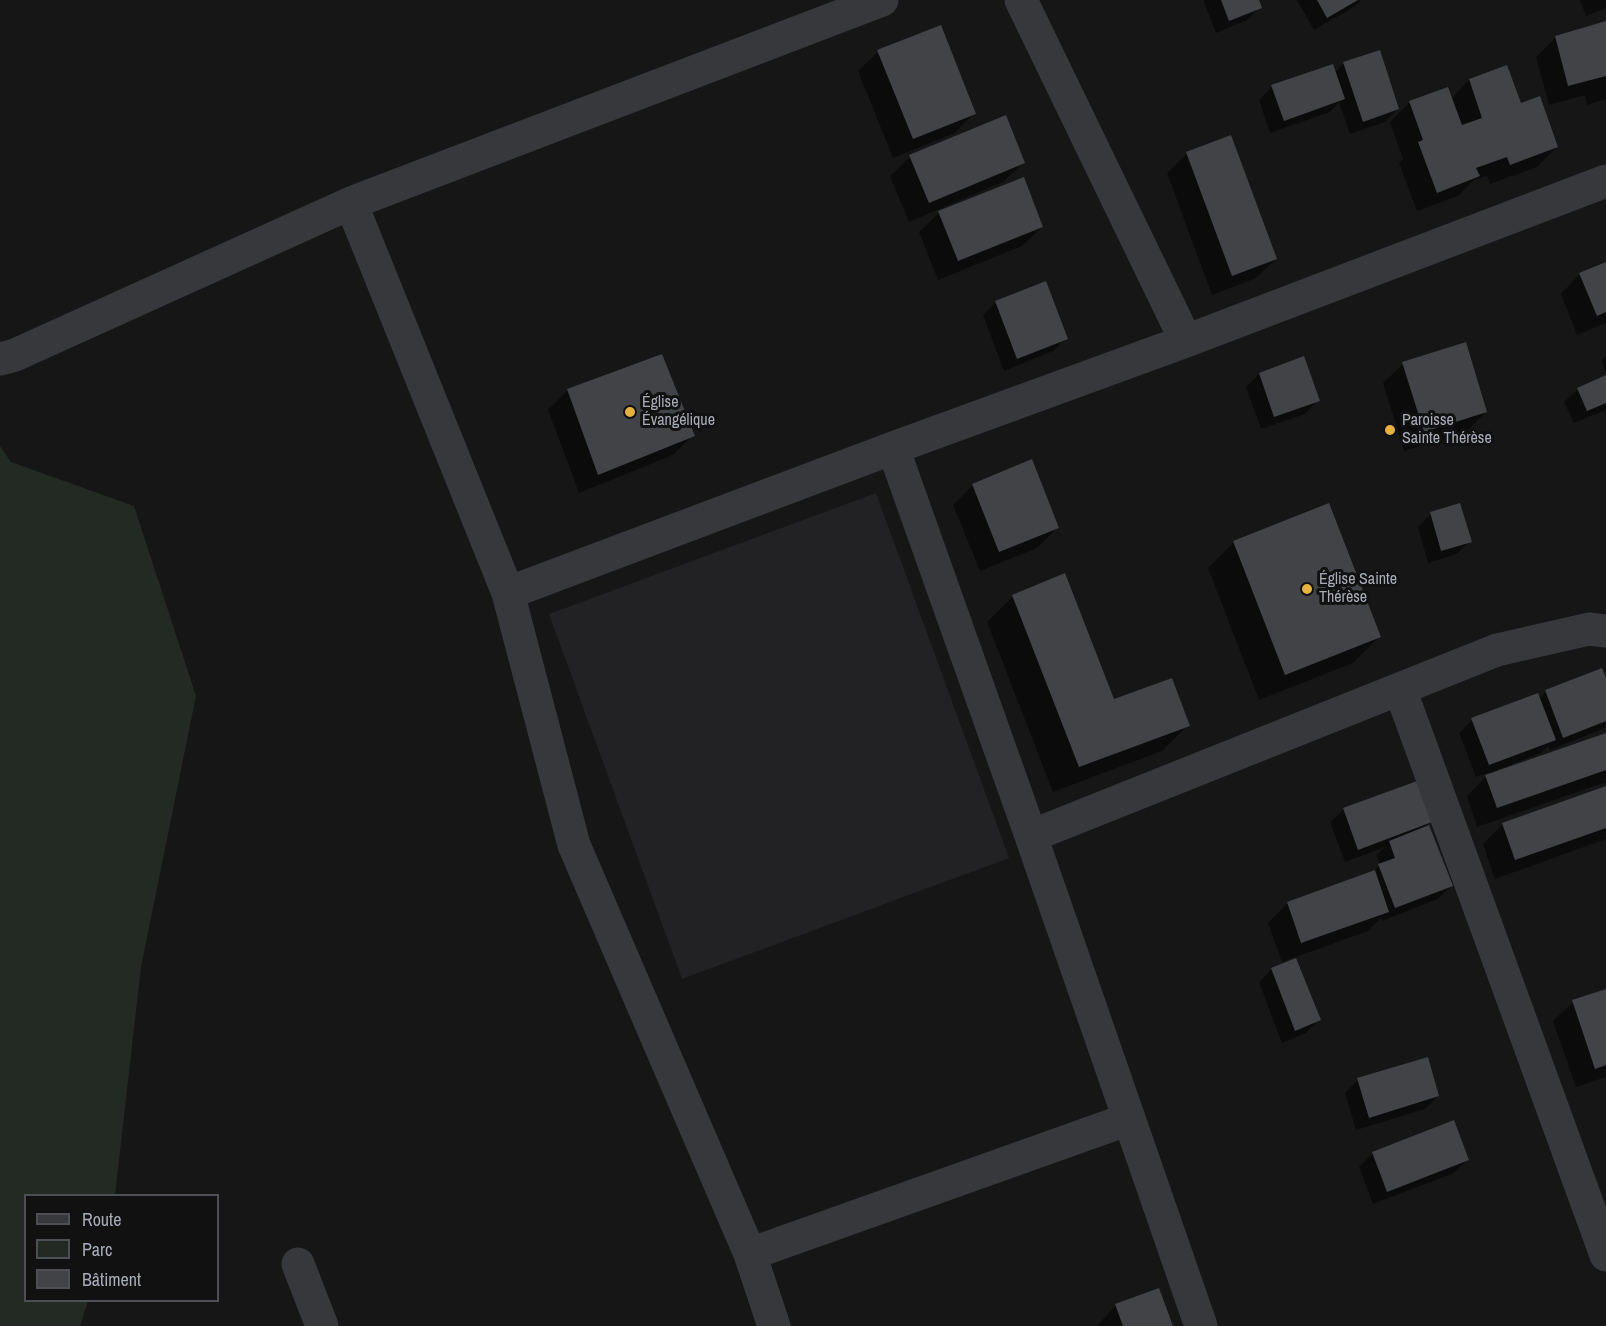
<!DOCTYPE html>
<meta charset="utf-8">
<style>
body{margin:0}
#map{position:relative;width:1606px;height:1326px;overflow:hidden;background:#161617;font-family:"Archivo Narrow",sans-serif}
canvas{display:block}
.legend{position:absolute;left:24px;top:1194px;width:195px;height:108px;box-sizing:border-box;background:#111112;border:2px solid #4d4f54;margin:0;padding:8px 10px;list-style:none;font-size:18px;color:#a8acb7}
.legend li{display:flex;align-items:center;gap:12px;height:30px}
.legend b{width:30px;border:2px solid #4d4f54}
</style>
<div id="map">
<canvas width="1606" height="1326"></canvas>
<ul class="legend">
<li><b style="height:8px;background:#37383c"></b>Route</li>
<li><b style="height:16px;background:#222a23"></b>Parc</li>
<li><b style="height:16px;background:#424347"></b>Bâtiment</li>
</ul>
</div>
<script>
const g = document.querySelector('canvas').getContext('2d');
g.lineJoin = 'round';
function paint(path, color) { g.fillStyle = color; g.fill(path, 'evenodd'); }
const toPath = rows => new Path2D(rows.map(r => 'M' + r).join(''));
function strokePath(path, color, width, dash) { g.strokeStyle = color; g.lineWidth = width; g.lineCap = dash ? 'butt' : 'round'; g.setLineDash(dash || []); g.stroke(path); }
function write(font, color, halo, rows, align = 'center') {
  g.font = font + ' "Archivo Narrow",sans-serif'; g.lineWidth = 6; g.setLineDash([]); g.textBaseline = 'middle'; g.strokeStyle = halo; g.fillStyle = color; for (const [text, x, y, turn = 0] of rows) {
    g.save(); g.translate(x, y); g.rotate((+turn || 0) * Math.PI / 180); g.textAlign = isNaN(turn) ? turn : align; if (halo) g.strokeText(text, 0, 0); g.fillText(text, 0, 0); g.restore();
  }
}
paint(toPath([
 [876,493,1009,858,682,979,549,614]
]), '#222224');
paint(toPath([
 [0,446,11,462,134,506,196,696,141,967,115,1195,26,1196,26,1300,88,1301,80,1326,0,1326]
]), '#222a23');
paint(toPath([
 [1203,0,1258,0,1260,7,1247,20,1216,33],
 [1297,0,1361,0,1354,7,1314,30],
 [1580,0,1606,0,1606,8,1586,16],
 [1606,23,1606,99,1587,105,1585,95,1549,105,1536,57,1556,37],
 [878,52,974,113,955,133,893,158,858,71],
 [1344,63,1398,109,1385,122,1350,134,1339,102,1330,112,1270,133,1259,100,1272,87,1334,73],
 [1506,66,1520,105,1557,147,1537,167,1490,184,1487,176,1474,180,1458,196,1417,211,1399,163,1403,159,1390,122,1409,103,1447,89,1451,99,1469,80],
 [1187,154,1276,259,1256,278,1212,295,1167,173],
 [910,157,1023,163,1003,182,909,222,890,176],
 [939,213,1042,227,1022,246,938,280,919,232],
 [1606,264,1606,323,1577,335,1561,294,1580,274],
 [996,302,1066,338,1053,351,1004,371,983,315],
 [1606,356,1606,374,1602,360],
 [1403,364,1486,412,1466,432,1404,451,1383,383],
 [1259,374,1318,400,1305,414,1261,429,1246,387],
 [1606,377,1606,410,1574,423,1564,402,1578,389],
 [568,390,693,435,673,455,579,493,548,410],
 [973,485,1057,528,1037,548,980,571,953,505],
 [1431,514,1470,541,1457,554,1428,563,1418,527],
 [1234,542,1379,637,1353,663,1259,700,1208,568],
 [1013,596,1113,701,1188,725,1162,751,1053,792,987,622],
 [1606,682,1605,728,1550,750,1548,746,1541,753,1497,770,1498,772,1606,734,1606,782,1477,827,1467,796,1491,772,1476,777,1459,733,1472,720,1539,699,1546,691],
 [1606,788,1606,839,1495,879,1483,844,1503,824],
 [1344,809,1430,822,1422,830,1451,886,1438,899,1382,921,1381,918,1368,931,1282,962,1268,923,1288,903,1372,873,1380,865,1377,855,1385,847,1345,862,1330,822],
 [1272,969,1319,1020,1306,1033,1282,1043,1259,982],
 [1606,990,1606,1077,1576,1087,1553,1021,1573,1002],
 [1358,1080,1438,1096,1425,1109,1356,1130,1345,1093],
 [1454,1122,1468,1159,1454,1173,1373,1204,1359,1167,1373,1153],
 [1116,1305,1172,1326,1097,1326]
]), '#0007');
paint(toPath([
 [1221,0,1259,0,1262,8,1229,21],
 [1317,0,1358,0,1327,18],
 [1606,21,1606,76,1568,86,1555,36],
 [941,25,976,114,913,139,877,50],
 [1380,50,1399,109,1363,122,1343,62],
 [1333,64,1345,99,1284,121,1271,85],
 [1507,65,1521,103,1540,96,1558,147,1510,165,1507,157,1476,168,1480,176,1437,193,1418,142,1423,140,1409,101,1448,87,1462,125,1482,118,1469,79],
 [1006,115,1025,163,929,203,909,155],
 [1231,135,1277,259,1232,276,1186,152],
 [1024,177,1043,227,958,261,938,211],
 [1606,262,1606,312,1597,316,1579,273],
 [1046,281,1068,339,1017,359,995,301],
 [1466,342,1487,412,1424,432,1402,362],
 [662,354,695,436,598,475,567,389],
 [1304,356,1320,401,1274,417,1259,373],
 [1606,375,1606,403,1587,411,1577,388],
 [1032,459,1059,528,999,552,972,484],
 [1329,503,1381,637,1285,675,1233,541],
 [1460,503,1472,542,1441,551,1430,512],
 [1065,573,1114,699,1172,678,1190,726,1079,767,1012,595],
 [1602,668,1606,678,1606,721,1563,738,1545,690],
 [1538,693,1556,740,1489,765,1471,718],
 [1606,733,1606,770,1497,808,1485,775],
 [1417,781,1432,822,1358,850,1343,808],
 [1606,786,1606,828,1515,860,1502,823],
 [1429,825,1453,886,1395,908,1378,864,1395,858,1389,841],
 [1375,870,1389,912,1301,943,1287,902],
 [1296,958,1321,1020,1295,1031,1271,968],
 [1606,989,1606,1065,1595,1069,1572,1000],
 [1428,1057,1439,1096,1369,1118,1357,1078],
 [1454,1120,1469,1160,1387,1192,1372,1152],
 [1159,1288,1173,1326,1123,1326,1115,1304]
]), '#424347');
strokePath(toPath([
 [1021,0,1186,341],
 [351,203,508,593,574,845,750,1254,774,1326],
 [0,359,15,355,351,203,882,0],
 [893,448,1031,836,1201,1326],
 [508,593,893,448,1186,341,1606,181],
 [1400,689,1606,1255],
 [1031,836,1497,650,1589,629,1606,631],
 [750,1254,1129,1119],
 [298,1264,322,1326]
]), '#37383c', 33);
for (const [x, y, r, color] of [
 [630,412,6,"#e7b13e"],
 [1390,430,6,"#e7b13e"],
 [1307,589,6,"#e7b13e"]
]) { const dot = new Path2D(); dot.arc(x, y, r, 0, 2 * Math.PI); g.fillStyle = color; g.fill(dot); strokePath(dot, '#111112', 2); }
write('16px', '#a8acb7', '#111112', [
 ["Église",642,403],
 ["Évangélique",642,421],
 ["Paroisse",1402,421],
 ["Sainte Thérèse",1402,439],
 ["Église Sainte",1319,580],
 ["Thérèse",1319,598]
], 'left');
</script>
